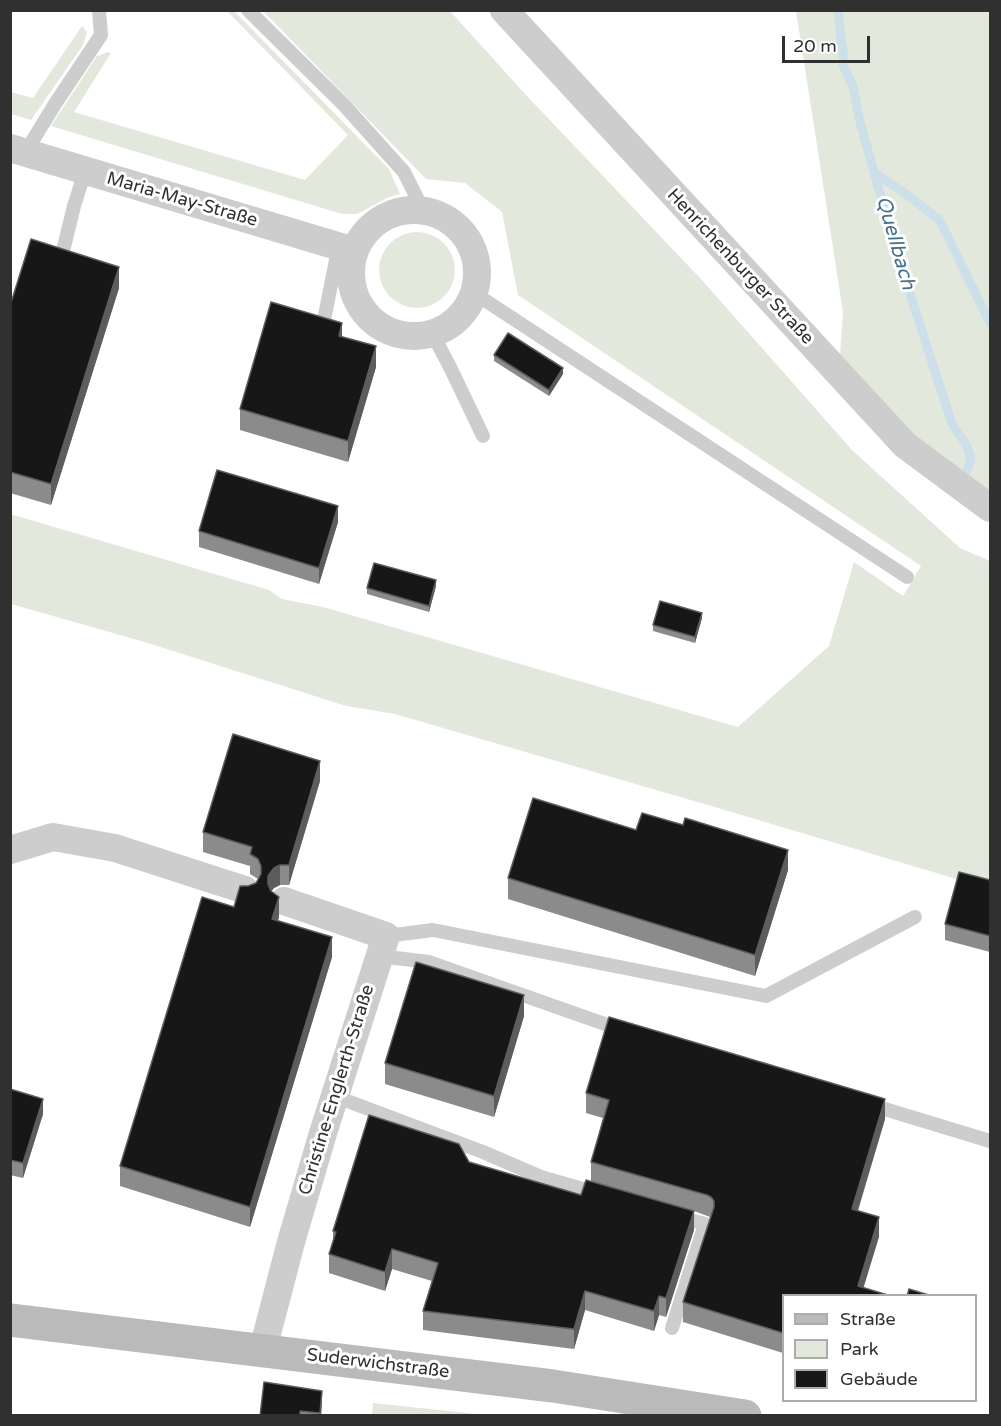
<!DOCTYPE html>
<meta charset="utf-8">
<style>
body{margin:0}
#map{position:relative;width:1001px;height:1426px;overflow:hidden;background:#fff;font-family:"Varela Round",sans-serif}
canvas{display:block}
.frame{position:absolute;inset:0;border:12px solid #303030;pointer-events:none}
.legend{position:absolute;left:782px;top:1294px;width:195px;height:108px;box-sizing:border-box;background:#fff;border:2px solid #acacac;margin:0;padding:8px 10px;list-style:none;font-size:18px;color:#303030}
.legend li{display:flex;align-items:center;gap:12px;height:30px}
.legend b{width:30px;border:2px solid #acacac}
.scale{position:absolute;left:782px;top:36px;width:88px;height:27px;box-sizing:border-box;border:3px solid #303030;border-top:0;padding-left:8px;font-size:18px;line-height:21px;white-space:nowrap;color:#303030;-webkit-text-stroke:4px #fff;paint-order:stroke}
</style>
<div id="map">
<canvas width="1001" height="1426"></canvas>
<div class="frame"></div>
<ul class="legend">
<li><b style="height:8px;background:#bababa"></b>Straße</li>
<li><b style="height:16px;background:#e3e8dc"></b>Park</li>
<li><b style="height:16px;background:#171717"></b>Gebäude</li>
</ul>
<div class="scale">20 m</div>
</div>
<script>
const g = document.querySelector('canvas').getContext('2d');
g.lineJoin = 'round';
function paint(path, color) { g.fillStyle = color; g.fill(path, 'evenodd'); }
const toPath = rows => new Path2D(rows.map(r => 'M' + r).join(''));
function strokePath(path, color, width, dash) { g.strokeStyle = color; g.lineWidth = width; g.lineCap = dash ? 'butt' : 'round'; g.setLineDash(dash || []); g.stroke(path); }
function write(font, color, halo, rows, align = 'center') {
  g.font = font + ' "Varela Round",sans-serif'; g.lineWidth = 6; g.setLineDash([]); g.textBaseline = 'middle'; g.strokeStyle = halo; g.fillStyle = color; for (const [text, x, y, turn = 0] of rows) {
    g.save(); g.translate(x, y); g.rotate((+turn || 0) * Math.PI / 180); g.textAlign = isNaN(turn) ? turn : align; if (halo) g.strokeText(text, 0, 0); g.fillText(text, 0, 0); g.restore();
  }
}
paint(toPath([
 [227,11,234,11,389,169,400,194,389,197,357,214,342,214,51,126,97,56,108,52,111,53,74,112,305,180,348,135],
 [263,11,450,11,525,94,701,279,852,450,960,548,990,561,990,889,718,808,395,714,346,706,148,643,11,604,10,514,269,590,282,599,323,607,738,727,829,646,854,562,903,596,921,566,518,295,502,212,465,183,426,179],
 [796,11,990,11,990,491,926,449,840,354,843,312],
 [82,26,87,32,83,45,31,120,11,114,11,92,33,98],
 '379 270a38 38 0 1 1 76 0a38 38 0 1 1-76 0Z',
 [373,1403,477,1414,475,1416,372,1415]
]), '#e3e8dc');
strokePath(toPath([
 [838,10,841,39,843,49,843,65,853,86,860,122,894,244,952,424,966,444,971,459,967,470],
 [875,173,912,198,940,221,990,323]
]), '#cddfe9', 9);
strokePath(toPath([
 [248,10,344,105,404,172,423,210],
 [25,153,55,104,101,35,99,10],
 [62,255,74,206,85,171],
 [474,293,907,577],
 [323,325,339,245],
 [432,333,450,367,483,436],
 [386,936,433,930,766,996,915,917],
 [379,956,429,962,599,1022,623,1030],
 [334,1096,483,1152,541,1177,600,1194],
 [868,1104,990,1141],
 [672,1328,705,1224,676,1216]
]), '#cdcdcd', 14);
strokePath(toPath([
 [504,10,905,445,990,508],
 [10,148,354,251],
 '351 273a63 63 0 1 1 126 0a63 63 0 1 1-126 0Z',
 [10,850,53,837,115,848,245,890],
 [263,1349,291,1242,323,1133,386,936,284,901]
]), '#cdcdcd', 28);
strokePath(toPath([
 [10,1320,553,1386,745,1416]
]), '#bababa', 33);
paint(toPath([
 [119,288,51,505,10,493,10,306],
 [342,337,376,367,348,462,240,430,240,409],
 [494,355,563,374,549,396,494,361],
 [338,522,319,584,199,547,199,531],
 [436,586,429,612,367,594,367,588],
 [702,618,695,643,653,631,653,625],
 [320,781,289,885,280,885,274,888,271,891,279,917,278,920,332,957,250,1227,120,1186,120,1166,234,907,248,886,256,883,258,879,250,874,250,866,203,852,203,832],
 [636,830,788,870,755,976,508,899,508,878],
 [990,880,990,952,945,940,945,924],
 [524,1016,494,1117,385,1084,385,1063],
 [10,1089,43,1114,23,1178,10,1175],
 [586,1093,885,1119,858,1211,879,1237,783,1296,783,1353,683,1322,683,1302,710,1217,694,1211,694,1230,666,1317,659,1315,654,1331,585,1310,574,1349,423,1330,423,1311,432,1281,392,1269,385,1291,329,1273,329,1254,333,1241,333,1231,469,1162,581,1195,591,1181,591,1162,603,1118,586,1113],
 [322,1401,321,1416,260,1416]
]), '#8b8b8b');
paint(toPath([
 [119,267,119,288,51,505,51,484],
 [342,323,342,344,339,336],
 [376,346,376,367,348,462,348,441],
 [563,368,563,374,549,396,549,390],
 [338,506,338,522,319,584,319,568],
 [436,580,436,586,429,612,429,606],
 [702,613,702,618,695,643,695,637],
 [320,761,320,781,289,885,289,865],
 [788,850,788,870,755,976,755,955],
 [280,865,280,885,274,888,268,896,268,904,268,876,274,868],
 [279,897,279,917,272,939,272,919],
 [332,937,332,957,250,1227,250,1207],
 [524,995,524,1016,494,1117,494,1096],
 [43,1099,43,1114,23,1178,23,1163],
 [885,1099,885,1119,852,1229,852,1209],
 [694,1211,694,1230,666,1317,666,1298],
 [879,1217,879,1237,861,1296,858,1286],
 [392,1249,392,1269,385,1291,385,1272],
 [585,1291,585,1310,574,1349,574,1329],
 [659,1296,659,1315,654,1331,654,1311],
 [322,1391,322,1401,321,1416,320,1416]
]), '#5d5d5d');
const building = toPath([
 [31,239,119,267,51,484,10,472,10,306,31,239],
 [271,302,342,323,339,336,376,346,348,441,240,409,271,302],
 [508,333,563,368,549,390,494,355,508,333],
 [217,470,338,506,319,568,199,531,217,470],
 [374,563,436,580,429,606,367,588,374,563],
 [660,601,702,613,695,637,653,625,660,601],
 [233,734,320,761,289,865,280,865,274,868,268,876,268,884,271,891,279,897,272,919,332,937,250,1207,120,1166,202,897,234,907,240,886,248,886,256,883,261,874,261,866,258,859,250,854,252,847,203,832,233,734],
 [533,798,636,830,642,813,683,825,685,818,788,850,755,955,508,878,533,798],
 [959,872,990,880,990,936,945,924,959,872],
 [416,962,524,995,494,1096,385,1063,416,962],
 [609,1017,885,1099,852,1209,879,1217,858,1286,891,1296,783,1296,783,1333,683,1302,714,1207,714,1201,711,1197,707,1195,591,1162,609,1100,586,1093,609,1017],
 [10,1089,43,1099,23,1163,10,1160,10,1089],
 [369,1115,459,1144,469,1162,581,1195,586,1180,694,1211,666,1298,659,1296,654,1311,585,1291,574,1329,423,1311,438,1263,392,1249,385,1272,329,1254,336,1232,333,1231,369,1115],
 [909,1289,932,1296,907,1296,909,1289],
 [264,1382,322,1391,320,1413,300,1411,300,1416,260,1416,264,1382]
]);
paint(building, '#171717');
strokePath(building, '#5d5d5d', 1.5);
write('18px', '#303030', '#fff', [
 ["Maria-May-Straße",182,200,16],
 ["Henrichenburger Straße",740,267,47],
 ["Christine-Englerth-Straße",337,1090,-73],
 ["Suderwichstraße",378,1364,7]
]);
write('italic 20px', '#44728b', '#fff', [
 ["Quellbach",895,243,74]
]);
</script>
